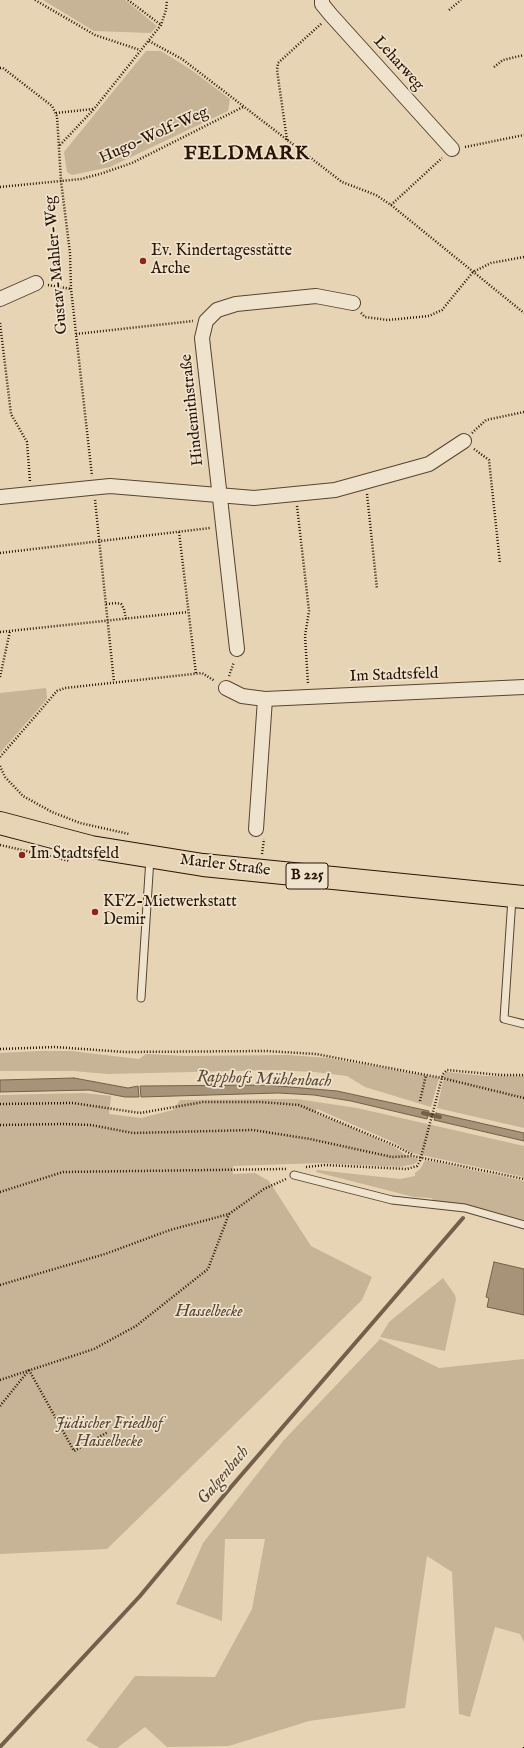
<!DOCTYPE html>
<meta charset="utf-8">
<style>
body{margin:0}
canvas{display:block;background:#e7d4b4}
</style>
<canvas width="524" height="1748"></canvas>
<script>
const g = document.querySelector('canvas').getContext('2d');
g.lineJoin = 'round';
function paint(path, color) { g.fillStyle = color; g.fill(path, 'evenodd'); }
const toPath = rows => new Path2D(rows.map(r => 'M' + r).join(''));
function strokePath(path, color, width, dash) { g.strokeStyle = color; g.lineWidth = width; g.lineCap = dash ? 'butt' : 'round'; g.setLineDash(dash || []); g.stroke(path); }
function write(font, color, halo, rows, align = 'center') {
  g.font = font + ' "IM FELL English",serif'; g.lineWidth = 3.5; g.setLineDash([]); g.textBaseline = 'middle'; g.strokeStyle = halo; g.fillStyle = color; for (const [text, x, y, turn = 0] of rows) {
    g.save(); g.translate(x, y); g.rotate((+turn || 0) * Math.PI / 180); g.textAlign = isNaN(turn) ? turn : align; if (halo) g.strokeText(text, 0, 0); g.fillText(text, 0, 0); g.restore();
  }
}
paint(toPath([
 [43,0,125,0,157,26,151,33,94,31],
 [146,51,161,51,190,69,230,99,228,111,110,167,72,175,67,172,64,152],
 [46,688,47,699,0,753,0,693],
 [39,1051,71,1051,139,1059,146,1054,185,1056,288,1055,328,1058,439,1078,431,1107,365,1087,347,1076,314,1072,275,1070,108,1074,73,1071,0,1071,0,1053],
 [447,1072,486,1076,524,1076,524,1128,437,1108,445,1073],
 [84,1093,111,1096,109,1114,141,1118,173,1110,180,1100,297,1099,357,1108,524,1146,524,1177,412,1153,393,1142,317,1109,315,1113,346,1125,394,1147,409,1157,417,1158,418,1161,414,1164,400,1167,321,1163,233,1166,233,1174,255,1173,269,1181,311,1246,372,1277,362,1300,107,1549,0,1554,0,1095],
 [425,1160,524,1181,524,1222,433,1202,432,1198,414,1197,316,1172,317,1170,400,1179,415,1176,415,1173,420,1169],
 [443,1278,455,1295,456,1299,445,1351,380,1337,389,1322],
 [380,1339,439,1368,524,1359,524,1642,520,1634,495,1627,470,1717,459,1714,452,1572,427,1556,405,1708,309,1721,229,1746,167,1747,145,1727,117,1748,100,1748,86,1740,135,1676,215,1677,252,1609,265,1539,225,1539,222,1621,176,1604,203,1543,284,1440]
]), '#c7b396');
const water = toPath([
 [74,1078,128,1088,138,1086,139,1097,125,1097,89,1090,0,1092,0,1080,74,1078],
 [267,1085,337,1091,429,1111,427,1119,351,1101,314,1095,278,1093,141,1097,140,1086,267,1085],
 [436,1113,524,1133,524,1141,434,1120,436,1113],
 [494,1262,524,1269,524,1315,487,1307,489,1298,486,1297,494,1262]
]);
paint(water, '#a69378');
strokePath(water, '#74604a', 1);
strokePath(toPath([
 [423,1113,440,1117],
 [0,1747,140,1596,231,1487,463,1218]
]), '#74604a', 4);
const lane = toPath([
 [512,898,504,1019,524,1024],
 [141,998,150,858],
 [294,1175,392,1200,465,1208,524,1225]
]);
const street = toPath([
 [322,0,322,4,331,15,452,149],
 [0,299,36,283],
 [0,497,110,486,254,498,335,490,429,464,464,441],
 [237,649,204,356,202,338,206,321,217,310,236,304,316,296,353,303],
 [226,688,242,696,265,699],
 [256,829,265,699,524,687]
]);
const primary = toPath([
 [0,823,91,847,203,865,524,897]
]);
strokePath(lane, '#584430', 9);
strokePath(street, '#584430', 16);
strokePath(primary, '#291404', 24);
strokePath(toPath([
 [35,0,95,35,140,50],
 [128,0,161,25],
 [449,10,461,0],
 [149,41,182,59,342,182,376,195,391,205,524,313],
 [494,67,503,60,524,55],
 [0,68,3,68,52,106,57,116,61,181,70,253,71,289,92,476],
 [56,113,93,109],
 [287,140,277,70,278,63,322,23],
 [60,145,94,109,161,25,166,10,167,0],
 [465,147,524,135],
 [0,187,81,179,100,174,132,163,243,107],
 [391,205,442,158],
 [48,285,71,289],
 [361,313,365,317,388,320,429,316,442,310,473,272,491,263,524,257],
 [0,323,11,414,27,442,30,481],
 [76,334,193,321],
 [472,433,486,420,524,412],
 [474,449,489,460,500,563],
 [367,494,377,589],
 [95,500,114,682],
 [297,506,309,611,305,636,308,684],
 [179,532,196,674],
 [0,553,210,528],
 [106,604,117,603,121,604,124,609,126,619],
 [0,632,188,612],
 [229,676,234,662],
 [0,677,10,631],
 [0,757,57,691,65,688,202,673,215,681],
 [0,766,5,777,23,796,52,812,80,823,129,834],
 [0,845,70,861],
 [262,854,264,839],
 [0,1049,55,1047,125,1052,266,1051,316,1054,442,1078,524,1098],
 [443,1074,447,1070,501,1075,524,1075],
 [420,1101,426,1075],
 [0,1104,73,1103,140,1113,203,1102,261,1102,299,1105,396,1146,413,1155],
 [0,1125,63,1124,91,1125,133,1133,253,1130,310,1139,392,1157,413,1156,524,1179],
 [306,1167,325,1165,407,1169,417,1166,420,1161],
 [0,1192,63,1172,286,1169],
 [0,1285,105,1254,170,1230,229,1214,264,1189,286,1179],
 [29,1370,74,1451,108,1432],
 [0,1380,94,1349,136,1326,208,1269,229,1214],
 [0,1406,29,1370],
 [524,1748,524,1746]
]), '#291404', 2.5, [1, 2]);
strokePath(lane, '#efe3ce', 7);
strokePath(street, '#efe3ce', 14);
strokePath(primary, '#e7d4b4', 22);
strokePath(toPath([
 [420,1161,443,1074]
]), '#291404', 2.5, [1, 2]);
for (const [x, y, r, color] of [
 [143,261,4,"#8f2418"],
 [22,855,4,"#8f2418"],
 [95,912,4,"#8f2418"]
]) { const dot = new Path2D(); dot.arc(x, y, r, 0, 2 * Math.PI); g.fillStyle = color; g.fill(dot); strokePath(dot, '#efe3ce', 1.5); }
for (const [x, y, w] of [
 [307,876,42]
]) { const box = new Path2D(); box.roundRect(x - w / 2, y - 13, w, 26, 3); g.fillStyle = '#efe3ce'; g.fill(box); strokePath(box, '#291404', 1); }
write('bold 15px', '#291404', null, [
 ["B 225",307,876]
]);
write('16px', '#291404', '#efe3ce', [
 ["Leharweg",398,64,48],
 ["Hugo-Wolf-Weg",154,136,-24],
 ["Gustav-Mahler-Weg",57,265,-95],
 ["Hindemithstraße",193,410,-96],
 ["Im Stadtsfeld",394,676,-2],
 ["Marler Straße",225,866,7]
]);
write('16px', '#291404', '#efe3ce', [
 ["Ev. Kindertagesstätte",151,252],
 ["Arche",151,270],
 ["Im Stadtsfeld",30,855],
 ["KFZ-Mietwerkstatt",103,903],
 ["Demir",103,921]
], 'left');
write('italic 16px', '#584430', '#efe3ce', [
 ["Hasselbecke",209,1313],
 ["Jüdischer Friedhof",109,1425],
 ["Hasselbecke",109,1443]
]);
write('italic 17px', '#5b4732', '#efe3ce', [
 ["Rapphofs Mühlenbach",264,1080,2],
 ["Galgenbach",224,1476,-50]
]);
g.letterSpacing = '1px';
write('bold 20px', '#291404', '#efe3ce', [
 ["FELDMARK",247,155]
]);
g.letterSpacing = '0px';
</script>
